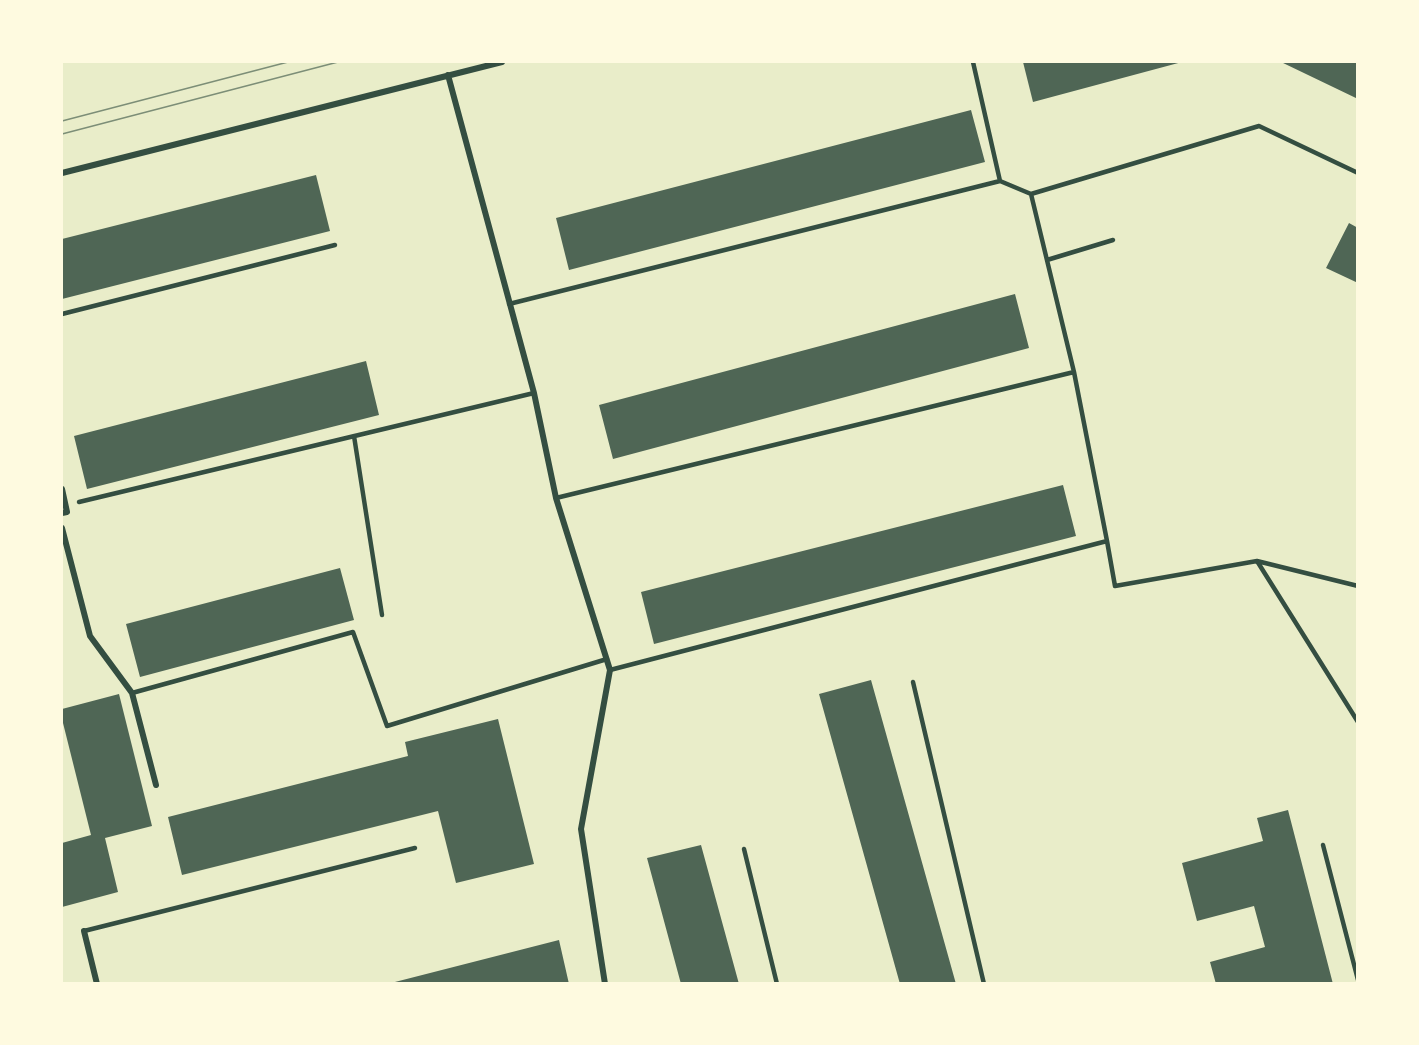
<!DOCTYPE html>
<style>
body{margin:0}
#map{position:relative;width:1419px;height:1045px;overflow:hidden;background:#e9edc9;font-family:"DejaVu Sans",sans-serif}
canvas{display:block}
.frame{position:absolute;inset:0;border:63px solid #fefae0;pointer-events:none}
</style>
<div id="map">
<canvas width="1419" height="1045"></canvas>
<div class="frame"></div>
</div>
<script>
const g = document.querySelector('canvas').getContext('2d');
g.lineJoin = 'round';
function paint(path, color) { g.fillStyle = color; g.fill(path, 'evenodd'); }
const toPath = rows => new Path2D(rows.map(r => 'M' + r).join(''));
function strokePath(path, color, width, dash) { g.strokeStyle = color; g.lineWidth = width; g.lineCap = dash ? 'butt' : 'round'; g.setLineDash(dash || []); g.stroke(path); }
paint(toPath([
 [1023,62,1182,62,1033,102],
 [1281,62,1358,62,1358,99],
 [971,110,985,162,569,270,556,218],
 [316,175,330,231,62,299,62,239],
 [1349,223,1358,228,1358,283,1326,268],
 [1015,294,1029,348,613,459,599,405],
 [366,361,379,415,87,489,74,436],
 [1063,485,1076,536,654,644,641,592],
 [340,568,354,620,140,677,126,624],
 [871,680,956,984,900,984,819,694],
 [119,694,152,826,105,838,118,892,62,907,62,843,91,835,62,719,62,709],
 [498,719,534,864,456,883,438,811,182,875,168,817,408,756,405,742],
 [1288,810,1333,984,1216,984,1210,962,1265,947,1254,906,1197,921,1182,863,1263,841,1257,818],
 [701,845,739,984,681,984,647,858],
 [559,940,569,984,391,984,391,983]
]), '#4f6655');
strokePath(toPath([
 [1031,194,1259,126,1358,173],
 [1047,260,1113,240],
 [509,304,1000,181],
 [62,314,335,245],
 [354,436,382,615],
 [556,498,1074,372],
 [79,502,534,393],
 [1107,541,1115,586,1257,561,1358,722],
 [1257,561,1358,586],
 [610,670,1107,541,1074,372,1031,194,1000,181,973,62],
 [913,682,984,984],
 [133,696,132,693,353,632,387,726,607,659],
 [1323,845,1358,980],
 [744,849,777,984],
 [84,931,415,848]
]), '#344e41', 4.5);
strokePath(toPath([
 [448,75,534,393,556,498,610,670,581,829,605,984],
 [62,173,502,62],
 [62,489,67,512,62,513],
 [62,528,90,636,132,693,156,785],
 [84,931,97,984]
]), '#344e41', 6);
strokePath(toPath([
 [62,121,288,62],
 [62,134,338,62]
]), '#7c8e77', 1.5);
</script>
